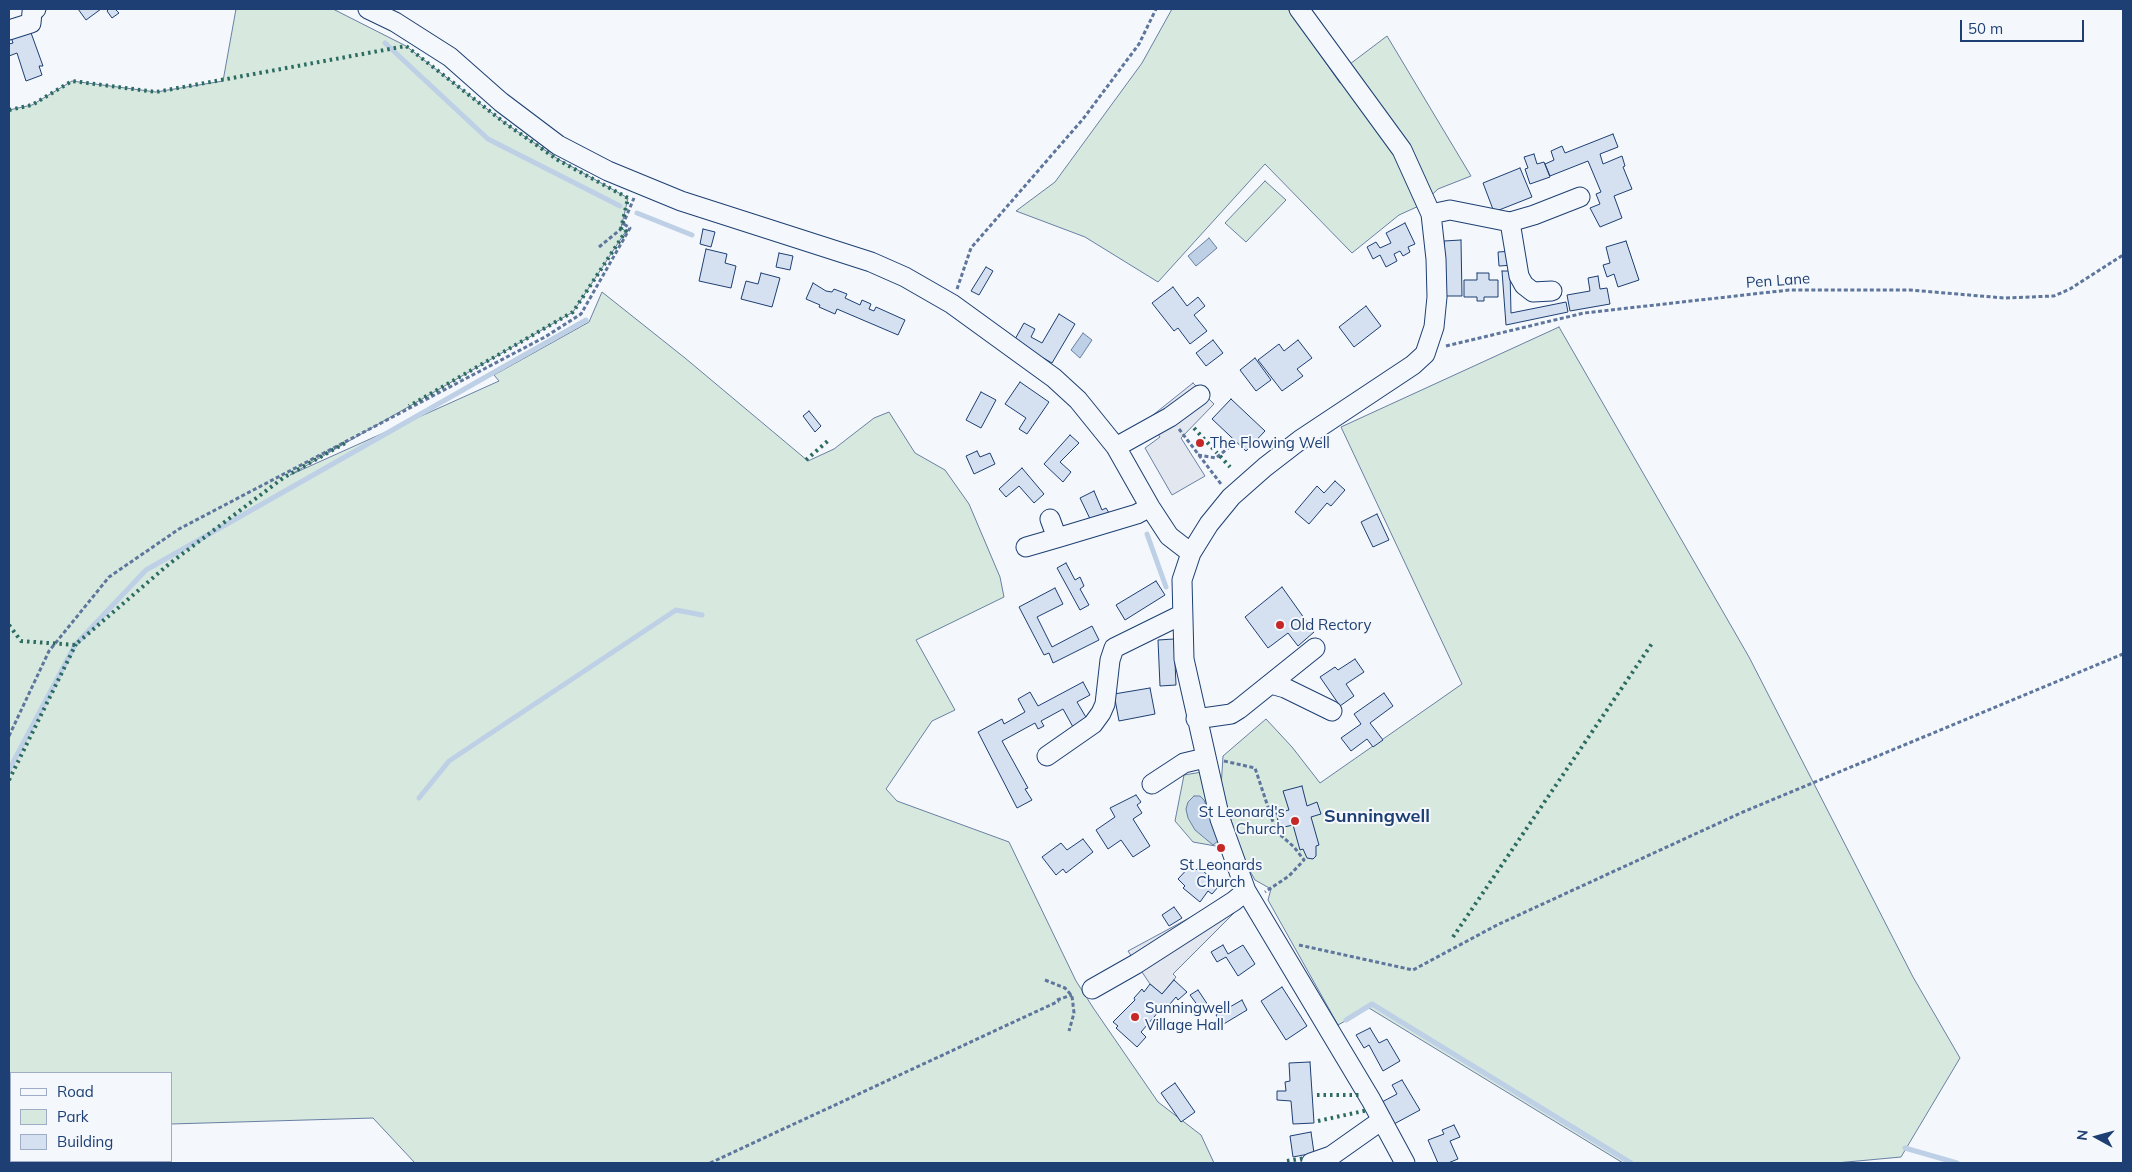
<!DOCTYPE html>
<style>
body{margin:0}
#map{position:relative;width:2132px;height:1172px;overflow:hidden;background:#f4f7fb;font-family:Mulish,sans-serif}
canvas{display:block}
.frame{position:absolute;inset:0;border:10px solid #1d3f73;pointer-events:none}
.legend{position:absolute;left:10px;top:1072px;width:162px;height:90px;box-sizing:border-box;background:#f4f7fb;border:1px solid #9eadc5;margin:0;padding:6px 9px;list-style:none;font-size:15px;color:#1d3f73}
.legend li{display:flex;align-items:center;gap:10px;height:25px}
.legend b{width:25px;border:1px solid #9eadc5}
.north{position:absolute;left:2072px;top:1112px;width:50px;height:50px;-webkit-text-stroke:4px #f4f7fb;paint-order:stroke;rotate:277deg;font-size:14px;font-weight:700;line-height:20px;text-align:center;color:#1d3f73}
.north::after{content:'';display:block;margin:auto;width:18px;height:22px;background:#1d3f73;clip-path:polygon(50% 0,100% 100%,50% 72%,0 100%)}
.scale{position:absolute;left:1960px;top:20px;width:124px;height:22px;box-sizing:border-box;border:2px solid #1d3f73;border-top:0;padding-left:6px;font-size:15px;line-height:18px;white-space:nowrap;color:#1d3f73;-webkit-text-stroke:4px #f4f7fb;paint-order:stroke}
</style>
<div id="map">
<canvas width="2132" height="1172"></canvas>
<div class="frame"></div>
<ul class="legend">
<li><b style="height:6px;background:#f4f7fb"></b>Road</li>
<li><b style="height:14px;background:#d7e8df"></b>Park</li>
<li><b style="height:14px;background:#d5e0f0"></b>Building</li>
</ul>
<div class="north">N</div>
<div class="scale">50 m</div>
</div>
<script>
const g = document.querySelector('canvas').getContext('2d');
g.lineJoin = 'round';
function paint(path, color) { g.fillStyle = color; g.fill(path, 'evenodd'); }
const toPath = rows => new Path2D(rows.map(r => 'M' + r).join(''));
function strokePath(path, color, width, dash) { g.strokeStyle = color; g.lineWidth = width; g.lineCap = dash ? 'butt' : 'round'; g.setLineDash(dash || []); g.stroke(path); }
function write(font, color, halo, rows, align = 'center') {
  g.font = font + ' Mulish,sans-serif'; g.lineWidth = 4; g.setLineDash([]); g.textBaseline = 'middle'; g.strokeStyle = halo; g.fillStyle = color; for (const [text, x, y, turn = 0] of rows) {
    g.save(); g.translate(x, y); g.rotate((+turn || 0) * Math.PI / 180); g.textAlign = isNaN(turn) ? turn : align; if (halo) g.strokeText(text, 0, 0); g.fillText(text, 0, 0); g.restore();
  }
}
const green = toPath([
 [236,9,333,9,406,46,505,123,558,159,628,198,621,228,626,231,573,312,290,475,499,381,494,375,589,322,602,292,685,358,808,461,834,449,874,418,889,412,915,453,945,470,969,504,1000,577,1004,597,916,640,955,710,932,721,886,789,897,801,1009,842,1076,981,1094,1009,1158,1102,1201,1135,1214,1163,415,1163,373,1118,171,1124,171,1073,11,1073,11,1130,9,1130,9,110,32,105,72,81,156,92,223,81,236,9],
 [1172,9,1288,9,1340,83,1350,64,1387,36,1471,176,1438,189,1421,205,1399,215,1352,253,1265,164,1158,282,1085,237,1016,211,1055,182,1142,63,1172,9],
 [1265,181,1286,200,1246,242,1225,223,1265,181],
 [1559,327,1749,657,1913,977,1960,1058,1901,1157,1836,1163,1623,1163,1369,1008,1338,1025,1268,900,1271,889,1255,880,1243,859,1221,788,1223,756,1266,719,1292,747,1320,783,1462,684,1341,427,1559,327],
 [1202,772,1221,847,1193,842,1175,821,1184,775,1202,772]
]);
paint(green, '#d7e8df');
strokePath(green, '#687fa3', 1);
const parking = toPath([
 [1193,383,1214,404,1181,438,1205,476,1172,495,1145,448,1160,437,1148,419,1193,383],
 [1230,896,1240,907,1173,974,1176,977,1162,994,1150,984,1128,951,1230,896]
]);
paint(parking, '#e3e8f0');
strokePath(parking, '#687fa3', 1);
const water = toPath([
 [1209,238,1217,248,1196,266,1188,256,1209,238],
 [1083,333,1092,340,1080,358,1071,350,1083,333],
 [1194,796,1200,796,1204,800,1210,815,1218,841,1213,845,1195,830,1188,818,1186,809,1188,802,1194,796]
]);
paint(water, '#bed0e5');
strokePath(water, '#687fa3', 1);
strokePath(toPath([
 [385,43,488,139,620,206],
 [637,213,692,235],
 [1147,534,1166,587],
 [9,770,75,645,146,570,586,320],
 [419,798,449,761,676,610,702,615],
 [1346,1020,1372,1004,1631,1163],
 [1905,1148,1957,1163]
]), '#bed0e5', 5);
const building = toPath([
 [78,9,101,9,86,20,78,9],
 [109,9,115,9,119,13,112,18,107,11,109,9],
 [30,30,43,66,39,66,42,75,26,81,17,53,9,56,9,44,13,43,11,37,30,30],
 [1613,134,1618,147,1600,154,1603,164,1622,156,1625,166,1623,167,1632,189,1614,196,1622,218,1600,227,1590,208,1600,204,1596,194,1601,192,1588,161,1550,176,1545,164,1554,160,1551,151,1562,146,1565,153,1613,134],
 [1534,154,1537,164,1544,162,1550,177,1530,184,1525,169,1528,168,1524,157,1534,154],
 [1520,168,1532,197,1494,212,1483,183,1520,168],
 [1405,223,1415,244,1408,247,1410,252,1403,256,1400,251,1394,254,1397,261,1386,267,1380,255,1373,259,1367,247,1376,242,1380,248,1391,243,1386,233,1405,223],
 [703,229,715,232,711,247,700,244,703,229],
 [1461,240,1462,296,1445,296,1444,241,1461,240],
 [1626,241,1639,280,1618,287,1614,274,1607,277,1603,265,1610,263,1606,247,1626,241],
 [706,249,727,254,725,263,736,266,731,288,699,281,706,249],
 [1513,251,1514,265,1499,266,1498,252,1513,251],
 [779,253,793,256,790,270,776,267,779,253],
 [986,267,993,271,979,295,971,291,986,267],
 [1502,271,1510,271,1511,313,1566,302,1568,312,1506,325,1502,271],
 [761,273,780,278,772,307,741,299,746,281,758,284,761,273],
 [1477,273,1489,273,1489,280,1498,280,1498,297,1484,297,1484,301,1477,301,1477,297,1464,297,1464,280,1477,280,1477,273],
 [1598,276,1600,289,1607,288,1610,304,1570,311,1567,295,1590,291,1588,278,1598,276],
 [813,283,826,291,832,292,834,289,847,294,845,298,860,305,862,300,871,304,869,309,874,311,876,307,905,320,898,335,837,309,835,314,819,307,820,305,806,299,813,283],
 [1173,287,1187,306,1198,297,1205,306,1194,315,1207,331,1190,344,1178,328,1174,331,1152,303,1173,287],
 [1366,306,1381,326,1354,347,1339,327,1366,306],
 [1059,314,1075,324,1052,363,1014,341,1024,323,1035,329,1031,337,1042,343,1059,314],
 [1213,340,1223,353,1206,366,1196,353,1213,340],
 [1298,340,1312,358,1297,369,1303,376,1282,391,1258,360,1279,344,1284,351,1298,340],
 [1255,358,1271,380,1256,391,1240,370,1255,358],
 [1020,382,1049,402,1027,434,1019,429,1026,418,1005,404,1020,382],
 [981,392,996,400,981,428,966,420,981,392],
 [1231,399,1265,431,1246,451,1212,419,1231,399],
 [809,411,821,426,815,432,803,416,809,411],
 [1070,435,1079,443,1060,462,1071,472,1063,482,1044,464,1070,435],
 [977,451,980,457,990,453,995,464,974,474,966,456,977,451],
 [1022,468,1044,494,1034,503,1019,486,1006,497,999,489,1022,468],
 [1335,481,1345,490,1331,506,1327,503,1309,524,1295,512,1317,486,1324,493,1335,481],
 [1094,491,1102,510,1106,508,1111,516,1093,525,1080,498,1094,491],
 [1377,514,1389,540,1373,547,1361,522,1377,514],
 [1066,563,1075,580,1080,577,1084,586,1080,589,1089,605,1080,610,1057,568,1066,563],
 [1156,581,1165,595,1125,620,1116,605,1156,581],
 [1282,587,1314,632,1298,646,1288,633,1268,648,1245,617,1282,587],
 [1055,588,1063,604,1037,617,1052,647,1092,626,1099,640,1053,663,1049,653,1044,655,1019,607,1055,588],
 [1174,639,1176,685,1160,686,1158,640,1174,639],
 [1355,659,1364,672,1346,684,1354,696,1340,706,1320,677,1335,667,1338,670,1355,659],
 [1083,682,1090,695,1077,702,1087,719,1073,727,1063,709,1041,721,1044,726,1038,729,1035,723,1002,741,1028,788,1025,789,1032,800,1017,808,978,732,1002,719,1004,724,1025,712,1018,699,1030,692,1038,706,1083,682],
 [1150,688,1155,714,1119,721,1114,694,1150,688],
 [1384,693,1393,706,1370,723,1383,740,1373,747,1367,739,1351,751,1341,738,1361,724,1354,714,1384,693],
 [1302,786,1307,806,1317,802,1321,814,1311,817,1319,845,1316,846,1316,856,1313,859,1307,858,1303,849,1300,850,1293,825,1280,828,1276,813,1289,810,1283,791,1302,786],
 [1136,795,1141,802,1137,805,1142,813,1133,819,1150,846,1133,857,1121,840,1108,849,1096,830,1115,817,1110,808,1136,795],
 [1083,839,1093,852,1066,873,1063,869,1056,875,1042,857,1061,843,1067,850,1083,839],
 [1191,865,1196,870,1199,867,1219,886,1212,894,1208,891,1200,902,1183,888,1185,886,1178,879,1191,865],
 [1174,907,1182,918,1169,926,1162,915,1174,907],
 [1223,945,1228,954,1243,945,1255,964,1238,976,1226,957,1217,962,1211,952,1223,945],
 [1174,980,1187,992,1178,1000,1176,997,1163,1012,1160,1010,1141,1032,1146,1037,1137,1047,1116,1028,1118,1026,1113,1022,1135,1000,1134,998,1142,989,1144,992,1150,984,1162,994,1174,980],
 [1282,987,1307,1026,1286,1040,1261,1001,1282,987],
 [1198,990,1208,1005,1201,1010,1190,995,1198,990],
 [1242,1000,1247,1010,1222,1025,1216,1015,1242,1000],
 [1370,1028,1379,1043,1387,1039,1400,1061,1383,1071,1369,1045,1364,1048,1356,1035,1370,1028],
 [1310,1062,1314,1123,1293,1124,1291,1101,1277,1100,1277,1091,1286,1091,1285,1082,1290,1081,1289,1063,1310,1062],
 [1402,1080,1420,1110,1394,1124,1382,1102,1397,1094,1392,1085,1402,1080],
 [1175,1083,1195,1112,1181,1122,1161,1093,1175,1083],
 [1454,1125,1460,1137,1450,1141,1458,1159,1448,1163,1438,1163,1428,1140,1444,1134,1442,1130,1454,1125],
 [1311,1132,1314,1153,1293,1157,1290,1136,1311,1132]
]);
paint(building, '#d5e0f0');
strokePath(building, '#1d3f73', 1);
const minor = toPath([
 [368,9,395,22,450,57,501,102,558,145,608,171,681,201,871,262,905,277,952,304,1054,378,1078,400,1116,447,1150,507,1169,536,1191,553],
 [1299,9,1402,150,1431,214,1436,259,1437,297,1434,327,1425,354,1413,365,1300,440,1265,467,1231,497,1209,524,1191,553,1182,580,1184,659,1220,819,1246,891,1371,1100,1405,1163],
 [9,30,31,23,32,12,36,9],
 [1431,214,1450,210,1510,222,1534,215,1580,197],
 [1510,222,1519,276,1524,285,1533,292,1552,291],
 [1116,447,1170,417,1200,395],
 [1050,519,1057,538,1137,514,1150,507],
 [1026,547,1057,538],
 [1271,684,1285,688,1332,711],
 [1196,719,1231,714,1239,709,1315,648],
 [1047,756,1093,724,1101,713,1105,704,1110,660,1114,648,1181,615],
 [1152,784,1184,763,1205,758],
 [1092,989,1136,964,1234,901,1246,891],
 [1311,1163,1331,1156,1382,1120]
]);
strokePath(minor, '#1d3f73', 21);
strokePath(toPath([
 [599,247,621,229,634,198],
 [957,289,971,248,1083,119,1139,44,1156,9],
 [1446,346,1584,313,1789,290,1910,290,2004,298,2054,296,2070,289,2123,255],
 [1179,429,1221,484],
 [1198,455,1216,458,1233,444],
 [9,736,49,651,109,577,179,529,545,337,581,314,630,228,624,224],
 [1224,761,1255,768,1276,831,1294,847,1304,860,1289,876,1265,892],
 [1299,945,1413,970,1497,925,1743,812,2123,654],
 [1045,980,1065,988,1072,996,1074,1013,1069,1031],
 [1057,1000,1072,995],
 [710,1163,1059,1001]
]), '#5e769c', 3, [4, 2.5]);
strokePath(minor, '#f4f7fb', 19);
strokePath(toPath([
 [9,110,32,105,72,81,156,92,406,46,505,123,558,160,628,198,621,229,626,231,573,312,409,406],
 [1194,428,1217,453],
 [1220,456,1230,467],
 [806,460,830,439],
 [9,625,21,641,75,645,169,564,283,478,347,442],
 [9,780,76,644],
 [1453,937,1653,642],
 [1317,1095,1359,1095],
 [1318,1121,1368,1110],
 [1287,1161,1305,1158]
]), '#2c6c60', 4, [2.5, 4]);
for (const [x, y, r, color] of [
 [1200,443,5,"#c62828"],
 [1280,625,5,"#c62828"],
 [1295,821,5,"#c62828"],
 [1221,848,5,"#c62828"],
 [1135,1017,5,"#c62828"]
]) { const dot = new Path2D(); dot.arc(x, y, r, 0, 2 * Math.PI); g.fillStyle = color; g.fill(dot); strokePath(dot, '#f4f7fb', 2); }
write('15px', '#1d3f73', '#f4f7fb', [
 ["Pen Lane",1778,281,-4]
]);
write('15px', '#1d3f73', '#f4f7fb', [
 ["The Flowing Well",1210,443],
 ["Old Rectory",1290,625],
 ["St Leonard's",1285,812,"right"],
 ["Church",1285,829,"right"],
 ["St Leonards",1221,865,"center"],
 ["Church",1221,882,"center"],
 ["Sunningwell",1145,1008],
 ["Village Hall",1145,1025]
], 'left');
write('bold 18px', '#1d3f73', '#f4f7fb', [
 ["Sunningwell",1377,817]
]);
</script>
